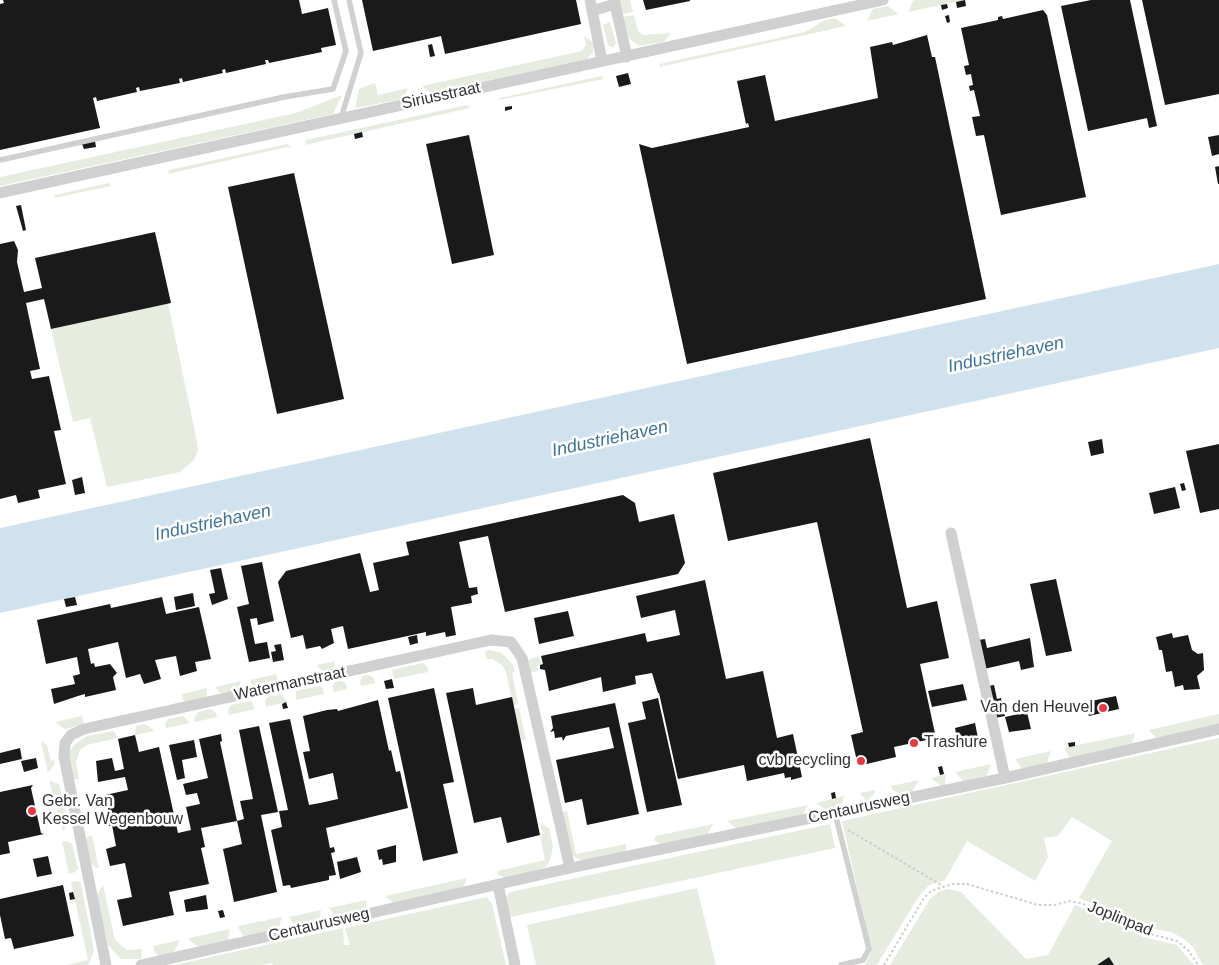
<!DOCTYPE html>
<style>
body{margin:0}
canvas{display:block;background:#fff}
</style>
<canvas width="1219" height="965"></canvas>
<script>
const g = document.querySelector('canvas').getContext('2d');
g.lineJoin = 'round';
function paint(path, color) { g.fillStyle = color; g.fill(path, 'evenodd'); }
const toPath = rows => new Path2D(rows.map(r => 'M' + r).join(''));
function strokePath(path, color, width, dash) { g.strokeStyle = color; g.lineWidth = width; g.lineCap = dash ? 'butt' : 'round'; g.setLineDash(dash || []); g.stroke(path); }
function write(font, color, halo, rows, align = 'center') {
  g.font = font + ' Helvetica,sans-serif'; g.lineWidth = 5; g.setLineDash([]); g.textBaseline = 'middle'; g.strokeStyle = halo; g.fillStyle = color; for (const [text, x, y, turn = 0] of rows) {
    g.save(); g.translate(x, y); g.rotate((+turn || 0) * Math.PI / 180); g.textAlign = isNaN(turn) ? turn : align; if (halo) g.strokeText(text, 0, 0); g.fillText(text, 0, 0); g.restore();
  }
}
paint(toPath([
 [619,0,630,0,633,12,622,14],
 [916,0,965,0,908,12,913,1],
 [888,6,899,14,867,21,873,9],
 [634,15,638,31,643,35,671,33,664,42,639,46,629,38,623,17],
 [835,18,846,26,659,67,660,64,805,32,823,21],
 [610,22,616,43,613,48,608,45,603,25],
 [584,36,594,43,593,52,587,59,430,93,422,86,582,51,586,45],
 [601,76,604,79,499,100,500,98],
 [375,83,378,95,408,88,403,99,355,108,359,89],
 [342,95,333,114,0,186,0,177,296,113],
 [467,105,470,108,305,145,306,140],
 [288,144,291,148,286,147,168,174,169,170],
 [109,183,111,186,54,198,55,195],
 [168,303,197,442,198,451,194,460,180,472,107,487,90,418,73,422,51,329],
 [490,650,502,653,513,665,515,671,512,673,518,704,513,705,506,672,502,665,493,659,487,659,485,651],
 [539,656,541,663,537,666,538,671,528,673,528,660],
 [335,661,333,670,323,672,317,665],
 [423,663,427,666,428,672,394,679,392,670],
 [276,674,278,682,256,687,251,684,250,680],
 [369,675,374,678,375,683,361,686,360,682,363,676],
 [240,681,240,686,238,691,221,694,217,690,216,687],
 [342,681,346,684,347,689,334,692,332,687,335,682],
 [319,686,323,688,324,694,296,700,296,691],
 [207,688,206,698,186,702,183,700,182,694],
 [282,694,287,702,266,707,265,701,267,697],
 [251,701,255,709,229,715,228,710,231,705],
 [519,708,526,739,521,741,514,709],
 [211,709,216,713,217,717,195,722,194,718,198,712],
 [1219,714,1219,726,1156,738,1149,730],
 [82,716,84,724,65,729,55,722],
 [183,716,190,723,166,728,165,724,168,719],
 [145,724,155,731,135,735,136,726],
 [114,731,118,738,87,745,80,750,76,762,79,779,71,780,68,767,70,751,74,745,87,736],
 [1135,733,1132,743,1070,758,1064,748],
 [1219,738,1219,965,1203,965,1193,947,1184,939,1171,932,1139,926,1116,913,1079,898,1112,841,1072,817,1058,836,1044,838,1048,857,1035,881,967,841,945,880,929,885,917,899,877,965,865,965,870,954,869,941,842,821],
 [41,741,47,745,51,761,54,760,55,764,48,773],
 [1051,751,1047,763,1022,769,1015,759],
 [991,764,987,776,963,781,955,772],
 [946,774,945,785,941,786,931,778],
 [49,780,59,784,68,823,63,832],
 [919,780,912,792,901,795,892,789,891,786],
 [875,790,875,792,867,802,860,793],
 [844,796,841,808,827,811,816,803],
 [808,805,802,816,738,830,727,821],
 [567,811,576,854,626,844,626,854,584,861,573,856,571,853,562,812],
 [540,823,549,828,553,846,551,857,546,867,507,880,498,874,497,871,545,860,540,835,543,834],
 [713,824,706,837,664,846,654,840,656,836],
 [830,824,835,848,506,918,504,900,510,892],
 [92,835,99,869,89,863,85,841,88,836],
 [67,841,72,844,78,869,75,872,69,874,62,842],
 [467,878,462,890,393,903,385,896],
 [78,881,81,883,94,951,88,965,66,965,88,960,71,882],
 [103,885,115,940,127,950,142,949,141,959,121,959,108,945,96,896],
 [697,888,716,965,536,965,527,925],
 [949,889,961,892,1026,959,1048,955,1075,905,1112,920,1143,937,1177,945,1194,965,890,965,930,899,940,891],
 [487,897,492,904,506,965,273,965,272,963,261,965,174,965,343,928,344,945,350,945,345,928],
 [367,900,365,909,336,917,329,908],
 [321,910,319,921,295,926,289,917],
 [282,917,278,930,244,937,239,929,238,926],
 [230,929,228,941,199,947,190,941,189,938],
 [180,940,174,952,158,956,154,951,153,946]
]), '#e6ecdf');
paint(toPath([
 [1219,264,1219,348,0,613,0,528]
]), '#cfe2ee');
paint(toPath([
 [3,0,299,0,302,14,328,8,336,45,321,48,322,52,269,63,268,60,265,60,266,64,226,73,225,69,222,70,223,73,183,82,182,78,179,79,180,83,140,91,139,87,136,88,137,92,97,101,96,97,93,98,100,128,0,150,0,4,4,3],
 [362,0,576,0,581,24,445,54,441,36,373,51],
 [643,0,690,0,690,1,646,10],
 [965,0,966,6,957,8,956,2],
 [1091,0,1130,0,1157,126,1149,128,1147,118,1088,131,1061,6],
 [1142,0,1219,0,1219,94,1165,105],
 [947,4,948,8,942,10,941,5],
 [1043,10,1047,15,1086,197,1001,215,984,135,976,136,972,117,980,116,974,90,970,91,969,86,973,85,971,74,966,75,964,66,969,65,961,28,998,20,998,17,1002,16,1003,19],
 [949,15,950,22,947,23,945,16],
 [927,35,932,57,935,57,986,299,687,364,639,144,652,148,749,127,748,123,746,124,737,81,765,75,775,121,878,98,870,47,892,42,893,45],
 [432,44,435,56,430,57,428,45],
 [628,73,631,84,619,87,616,76],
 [512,106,512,109,505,111,505,107],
 [362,132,363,137,355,139,354,134],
 [469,135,494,255,452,264,426,144],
 [1219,135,1219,154,1212,156,1208,137],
 [95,141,96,147,84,149,82,144],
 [1219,166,1219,184,1218,184,1215,167],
 [294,173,344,399,277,414,228,187],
 [21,205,26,230,23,231,16,206],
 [155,232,171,303,51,329,44,299,26,303,40,369,30,371,32,379,49,376,61,430,54,431,66,484,38,490,40,498,18,503,16,495,0,499,0,244,14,241,18,250,17,262,24,292,42,288,35,258],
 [870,438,907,608,937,601,949,658,920,664,936,738,894,747,896,757,858,766,851,735,863,732,817,522,728,541,713,473],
 [1102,439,1104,453,1091,456,1088,442],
 [1219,444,1219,509,1200,513,1186,451],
 [82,477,85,493,75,495,72,480],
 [1184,483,1186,490,1182,491,1180,484],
 [1175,487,1180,508,1154,514,1149,493],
 [623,495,635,503,639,522,674,514,685,563,678,574,505,612,488,536,459,542,469,588,477,587,478,594,471,596,472,603,451,607,456,635,446,637,445,632,426,636,426,632,348,649,343,626,331,629,334,643,322,649,320,646,306,649,303,635,291,638,278,582,286,571,360,553,370,592,379,590,373,563,409,555,406,542],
 [262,562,274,621,258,625,257,618,250,619,255,644,267,642,270,658,249,662,237,607,249,604,241,566],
 [221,568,228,599,212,605,209,594,215,593,210,570],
 [1056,579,1072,651,1046,656,1030,584],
 [705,580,726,679,763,671,777,738,793,734,802,777,791,780,791,777,785,778,784,773,747,781,744,765,678,779,659,693,658,693,652,673,635,676,636,684,603,692,601,677,549,691,545,670,540,669,540,665,543,664,541,656,645,633,647,642,680,635,675,610,641,618,636,596],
 [193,593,195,606,176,610,174,597],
 [75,597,77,605,66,607,64,599],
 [162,597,166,614,199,607,211,659,195,662,197,671,180,676,176,656,155,660,161,679,144,684,140,674,126,678,118,642,88,649,91,664,94,663,95,667,110,664,117,673,113,677,116,690,85,697,85,694,78,696,54,704,51,689,75,684,73,676,80,674,77,657,46,664,37,620,110,604,111,608],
 [568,611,574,636,539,644,534,618],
 [1172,633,1173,638,1188,635,1192,650,1198,654,1203,653,1204,670,1197,676,1200,689,1184,690,1183,685,1175,687,1172,671,1166,672,1162,650,1159,650,1156,637],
 [417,635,418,643,410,645,408,637],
 [1030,638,1034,667,1021,670,1019,661,984,669,978,640,985,639,987,648],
 [281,644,284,660,273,662,271,652,276,651,274,645],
 [392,679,394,688,386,689,384,681],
 [963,684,967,700,932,707,928,691],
 [994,685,997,699,1001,698,1005,716,995,718,988,686],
 [434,688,454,782,443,784,458,853,423,861,388,698],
 [473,688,476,705,512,697,540,835,507,843,501,817,474,823,446,693],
 [1116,696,1119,709,1089,716,1086,702],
 [658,698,682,805,647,812,628,723,646,719,642,702],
 [378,700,389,751,391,750,396,772,400,771,408,808,326,828,330,848,334,847,335,852,331,853,336,875,329,876,329,880,291,888,290,885,283,886,271,830,282,827,279,811,288,810,269,723,290,719,309,805,320,803,338,799,333,773,309,779,303,752,310,751,303,716,327,710,337,709,338,711],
 [286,702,288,708,283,709,282,704],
 [615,703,639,814,587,825,582,799,565,803,556,760,614,748,609,727,566,736,563,741,562,737,555,738,554,731,550,732,553,728,551,716],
 [1027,712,1031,729,1009,732,1005,717],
 [975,723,978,738,958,745,955,728],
 [259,726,278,812,261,815,277,892,234,902,223,849,242,844,237,821,244,819,240,801,253,799,239,730],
 [221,734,222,741,220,742,237,821,201,828,205,847,201,848,209,884,169,892,174,915,123,926,117,900,132,897,125,863,110,866,106,849,116,846,112,825,109,826,107,815,109,814,105,795,128,790,125,777,98,782,96,761,112,758,115,771,124,769,118,739,135,735,139,752,159,747,178,833,191,830,186,807,200,804,197,793,186,795,183,784,208,778,199,739],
 [194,740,197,757,182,760,185,778,177,780,169,745],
 [1075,742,1075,746,1069,747,1068,743],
 [20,748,22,759,0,764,0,753],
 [36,758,38,768,24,772,21,761],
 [942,766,944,774,940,775,938,767],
 [33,785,31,788,41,833,44,834,8,842,10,853,0,855,0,792],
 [835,792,836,798,832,799,831,793],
 [396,845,396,862,383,865,382,859,379,860,377,850],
 [48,856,52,874,37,877,33,859],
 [357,857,361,872,340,879,337,862],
 [63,885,74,936,14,949,11,938,5,939,0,915,0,899],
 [73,892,75,899,70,900,69,893],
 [206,895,208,909,186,912,184,900],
 [223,910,225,917,220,918,218,911],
 [1109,957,1114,965,1097,965]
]), '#1a1a1a');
strokePath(toPath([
 [848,830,943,886],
 [884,965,924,898,931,891,952,884,967,884,1038,905,1054,905,1070,901,1083,904,1115,916,1143,932,1177,941,1188,950,1198,965]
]), '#cdcdcd', 2, [2.5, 2.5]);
strokePath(toPath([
 [341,118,361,53,349,0],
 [0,160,284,97,333,89,346,51,334,0],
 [835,813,869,949,863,960,841,965]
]), '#d0d0d0', 5.5);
strokePath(toPath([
 [590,0,602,61],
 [614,0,627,57],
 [592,11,615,4],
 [0,193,883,0],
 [951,533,1005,778],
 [498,885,515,965],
 [106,965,64,757,65,743,71,735,84,729,491,640,511,642,522,658,570,868],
 [141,965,570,868,1005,778,1219,729]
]), '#d0d0d0', 11);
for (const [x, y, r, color] of [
 [1103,708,5,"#e63946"],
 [914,743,5,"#e63946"],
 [861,761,5,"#e63946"],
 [32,811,5,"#e63946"]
]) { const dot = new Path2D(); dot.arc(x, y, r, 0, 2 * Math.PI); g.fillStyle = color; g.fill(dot); strokePath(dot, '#fff', 2); }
write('16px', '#333', '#fff', [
 ["Siriusstraat",441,96,-12],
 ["Watermanstraat",290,684,-12],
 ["Centaurusweg",859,808,-12],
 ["Joplinpad",1120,919,22],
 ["Centaurusweg",319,925,-13]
]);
write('16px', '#333', '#fff', [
 ["Van den Heuvel",1093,708],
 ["Trashure",924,743,"left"],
 ["cvb recycling",851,761],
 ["Gebr. Van",42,802,"left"],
 ["Kessel Wegenbouw",42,820,"left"]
], 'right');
write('italic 18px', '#3f7597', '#fff', [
 ["Industriehaven",1006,355,-12],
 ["Industriehaven",610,439,-12],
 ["Industriehaven",213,523,-12]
]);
</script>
